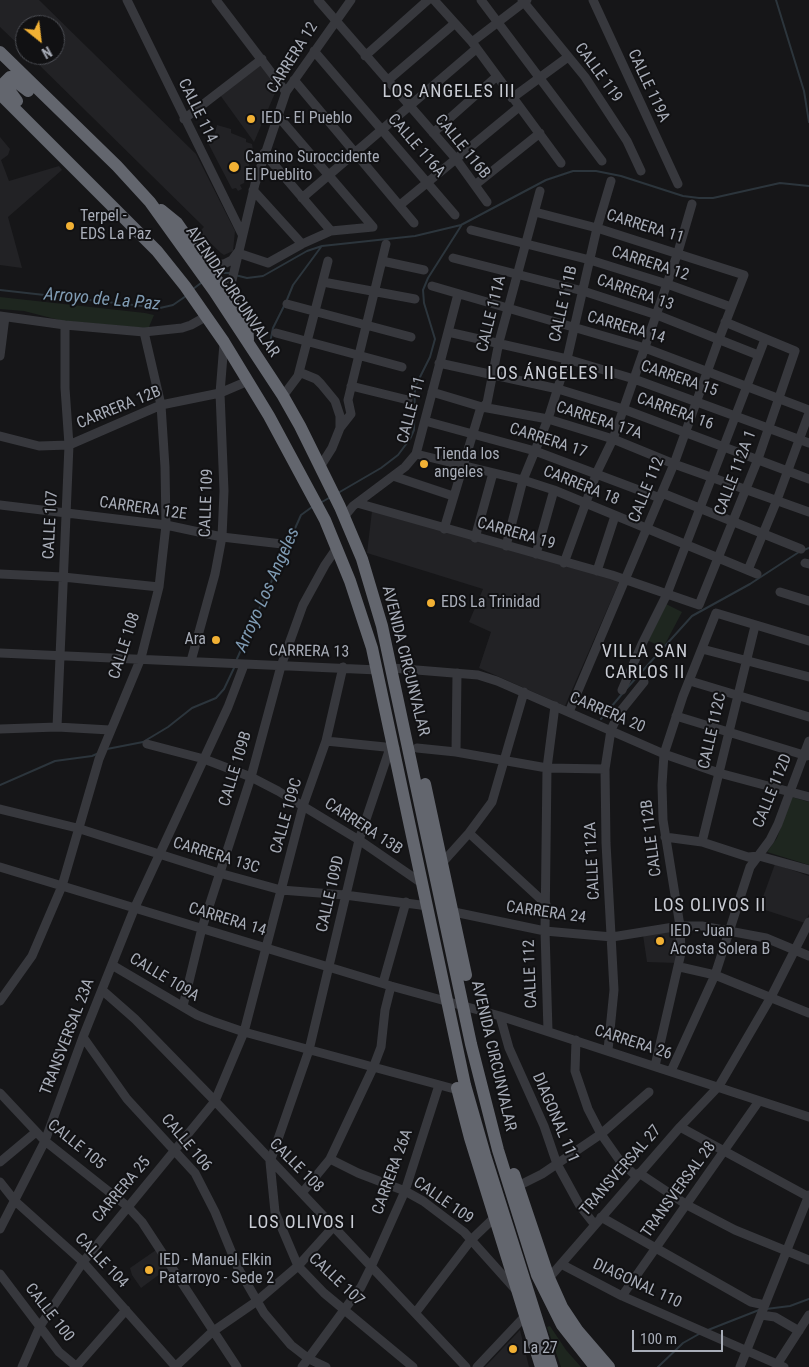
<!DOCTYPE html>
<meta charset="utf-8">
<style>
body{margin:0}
#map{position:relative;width:809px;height:1367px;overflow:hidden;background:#161618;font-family:"Roboto Condensed",sans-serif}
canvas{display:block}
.north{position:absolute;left:15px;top:15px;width:50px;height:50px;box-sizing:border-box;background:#111113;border:1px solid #4d4f55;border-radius:50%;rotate:151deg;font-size:14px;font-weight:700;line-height:20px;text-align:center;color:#a8adb8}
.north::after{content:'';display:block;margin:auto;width:18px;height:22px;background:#f2b134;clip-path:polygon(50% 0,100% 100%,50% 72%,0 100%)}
.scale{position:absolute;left:632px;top:1330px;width:91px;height:22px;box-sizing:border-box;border:2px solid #a8adb8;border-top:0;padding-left:6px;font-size:15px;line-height:18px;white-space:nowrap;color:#a8adb8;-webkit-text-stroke:4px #111113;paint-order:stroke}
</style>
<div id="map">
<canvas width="809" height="1367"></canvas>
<div class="north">N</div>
<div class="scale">100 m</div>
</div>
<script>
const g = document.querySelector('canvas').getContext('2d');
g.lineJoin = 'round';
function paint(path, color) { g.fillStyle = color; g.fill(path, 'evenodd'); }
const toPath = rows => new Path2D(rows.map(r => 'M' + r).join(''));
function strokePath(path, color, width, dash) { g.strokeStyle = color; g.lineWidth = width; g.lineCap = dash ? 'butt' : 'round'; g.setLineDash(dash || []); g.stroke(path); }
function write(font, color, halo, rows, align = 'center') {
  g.font = font + ' "Roboto Condensed",sans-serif'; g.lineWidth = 4; g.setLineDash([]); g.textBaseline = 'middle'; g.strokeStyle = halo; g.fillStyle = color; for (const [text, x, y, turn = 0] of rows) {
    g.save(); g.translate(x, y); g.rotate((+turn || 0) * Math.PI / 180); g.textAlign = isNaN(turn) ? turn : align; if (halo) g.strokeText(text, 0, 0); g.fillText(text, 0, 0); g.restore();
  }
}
paint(toPath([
 [0,0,39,0,196,154,235,231,233,251,224,255,221,253,199,232,204,227,29,55,55,55,55,25,25,25,25,51,0,27],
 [262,64,278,86,254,142,220,95],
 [217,125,231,129,231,133,246,139,246,142,252,144,253,150,244,183,240,185,242,189,238,191,236,188,232,189,207,141,214,137],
 [0,137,10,149,8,155,1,160,9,181,59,166,62,170,8,217,22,268,0,265],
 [372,511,620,580,565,706,479,668,491,632,469,622,483,589,367,553],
 [775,864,809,876,809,914,805,923,759,908],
 [677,931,677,963,647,962,643,935],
 [156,1250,168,1268,141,1288,132,1275,130,1268],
 [520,1330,529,1367,485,1367]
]), '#222225');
paint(toPath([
 [0,297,145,313,154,315,149,327,145,328,63,321,24,311,0,309],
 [666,604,682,612,663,648,647,640],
 [792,797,809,802,809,865,767,852,777,838],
 [550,1326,566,1350,581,1367,561,1367,547,1327]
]), '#1e261f');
strokePath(toPath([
 [776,0,804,91,809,122],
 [218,273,231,273],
 [235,275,247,278,263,276,307,251,322,246,415,236,461,225,546,180,573,171,596,171,621,176,683,196,699,198,713,198,780,183,809,186],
 [193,289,201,283],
 [0,290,160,308,173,305,186,296],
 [286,302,293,285,321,247],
 [269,348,273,328,284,306],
 [338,493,381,468,398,455,410,439,414,430,415,387,430,357,435,339,424,303,423,290,428,278,461,226],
 [320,503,329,498],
 [804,550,809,548],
 [236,661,301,515,312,507],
 [627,688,692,616,750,584,799,552],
 [601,719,622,694],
 [107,749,143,742,168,727,192,708,216,698,224,689,234,668],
 [0,785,55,761,92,756,99,753],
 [766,1309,790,1306,809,1299],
 [708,1330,759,1310],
 [658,1367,683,1343,699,1334]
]), '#2c353c', 2);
strokePath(toPath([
 [127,0,242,234],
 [216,0,286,92],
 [318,0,456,159,487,202],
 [434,0,472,42,561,163],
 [481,0,602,161],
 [522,0,585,77,627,141,641,171],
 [593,0,678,184],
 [472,42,527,0],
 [314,51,455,215],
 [365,56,428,0],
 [294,80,414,223],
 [387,81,454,24],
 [512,98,568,57],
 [277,115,373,227],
 [184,119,262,59],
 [433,133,496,77],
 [264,153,331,231],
 [475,185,540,133],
 [253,190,302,244],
 [302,198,476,49],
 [400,205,519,107],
 [535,212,597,228,744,275,719,339,674,464,569,712],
 [471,230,590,260,667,284,731,307],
 [238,253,268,263,302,244,331,231,373,227],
 [453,258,583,291,657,315,758,355],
 [203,259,215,264,224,264,232,260,237,253],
 [382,261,424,270],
 [323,282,415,299],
 [432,286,645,348,809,410],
 [228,297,255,184,286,92,351,0],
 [287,304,411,337],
 [0,316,65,325,144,332,182,328,191,325,207,316],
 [448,332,567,359,634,379,809,443],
 [276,333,402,367],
 [0,356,5,317],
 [439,363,558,389,623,409,809,479],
 [299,372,316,379,321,384,335,401,340,416,340,428,332,448,320,467],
 [351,386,408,400],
 [432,392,482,407,548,419,613,439,674,464,809,512],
 [283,396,298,376,328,261],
 [425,421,535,451,660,498],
 [340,428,351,414,348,400,386,244],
 [0,436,39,446,69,445,161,405,220,393,248,381],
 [416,454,523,480,554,490,757,574],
 [393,476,453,496],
 [662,493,801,549],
 [357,503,612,575,699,605,758,459,795,351,725,322],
 [0,505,166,525,222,537,282,544],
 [344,517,353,506,405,467,416,454,458,294],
 [444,529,480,410,487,403,499,342,540,191],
 [475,538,493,473],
 [506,546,523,480,548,419,567,359,597,228,611,181],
 [536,554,554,490],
 [564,563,597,472,613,439,678,252,692,204],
 [805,563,809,564],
 [748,570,777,500,809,413],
 [597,571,615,516],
 [0,574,63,577,159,587],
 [780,592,809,601],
 [702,649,809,677],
 [0,653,378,670],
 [191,661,215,574,222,537,224,491,220,393,224,343],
 [392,668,478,675,497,681,664,754,719,773,809,797],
 [690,681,809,717],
 [622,690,642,644,667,594,765,339],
 [676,716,807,756],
 [57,727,69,445,65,388,65,325],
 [0,729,57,727,110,730],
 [326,741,395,748],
 [147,744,204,759,251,777,278,791,359,840,423,884],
 [390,748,359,840,309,1050,270,1162,275,1212,298,1266,324,1293,413,1367],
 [417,748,456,752,547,768,605,769],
 [456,752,457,673],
 [0,809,77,828,219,873,281,890,345,895,428,906],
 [469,833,546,904],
 [665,837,702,842,748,857,759,856,809,870],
 [702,842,755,626],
 [443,862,469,833,492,802,524,692],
 [0,867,391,986,500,1016,809,1117],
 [454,912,545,931,612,937,680,926,702,926,766,938,809,956],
 [112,965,197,1015,212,1021,244,1032,458,1090],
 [680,967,715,975,809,1013],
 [383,983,406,902],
 [102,990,135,1019,215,1101,466,1367],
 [0,1001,32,956,62,886,99,759,141,658,159,587,166,525,165,467,161,405,144,332],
 [183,1006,202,928,251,777,281,666,303,605,325,565,336,549],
 [500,1016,509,1048,544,1126,557,1164,580,1206,595,1225],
 [548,1031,545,931,547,768,555,706],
 [83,1037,127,1099,195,1173,215,1212,238,1268,264,1313,291,1345,309,1359,326,1367],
 [576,1040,575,1071,588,1109,601,1134,620,1161,636,1176],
 [608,1050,614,990,606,843,605,769,611,730,619,713,644,682],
 [655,1066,681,953,680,926,663,820,662,785,664,754,683,696,716,613,809,641],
 [671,1071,715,975,750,867,770,840,778,824,809,741],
 [0,1093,45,1141,127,1206,142,1222,237,1367],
 [680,1127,809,1197],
 [330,1159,358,1173,405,1191,423,1201,464,1232,515,1289],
 [0,1162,36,1132],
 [639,1173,687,1205,735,1230,809,1260],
 [0,1182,15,1201,83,1262,175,1366],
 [518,1186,542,1174,601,1134,649,1092],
 [302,1193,330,1159,373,1068,381,1047,385,1010,391,986],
 [601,1217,751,1302,765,1305],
 [0,1229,45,1141,83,1037,135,907,228,707,244,665],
 [561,1264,622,1296,784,1367],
 [0,1274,59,1352,77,1367],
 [549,1278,680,1127,719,1086,771,997,809,922],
 [622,1296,759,1101],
 [416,1312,471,1240,495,1217],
 [761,1315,775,1317,799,1331],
 [778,1363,809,1315],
 [22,1367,40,1326,83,1262,215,1101,244,1032,303,806,326,741,343,667],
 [76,1367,126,1310],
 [175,1367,212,1332,257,1301,298,1266,334,1226],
 [302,1367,361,1287,371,1267,405,1191,439,1085],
 [477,1367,526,1315],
 [740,1367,809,1195]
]), '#37383d', 9);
strokePath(toPath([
 [0,52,117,166,150,202,214,291,283,396,300,426,340,507,362,559,382,626,471,1044,498,1150,537,1275,562,1325,595,1367],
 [0,94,157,251,185,286,224,342,269,416,325,520,350,581,372,648,465,1085,485,1155,552,1367],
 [17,101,4,83,10,77,28,91],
 [161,210,177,223,247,323,248,340],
 [425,784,466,975],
 [457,1088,470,1138,541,1367],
 [514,1174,549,1278,562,1307,578,1331,609,1367]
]), '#63666e', 12);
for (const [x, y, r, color] of [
 [251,119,5,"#f2b134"],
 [234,167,6,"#f2b134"],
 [70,226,5,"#f2b134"],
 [424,464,5,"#f2b134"],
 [431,603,5,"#f2b134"],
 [216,640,5,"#f2b134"],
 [660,941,5,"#f2b134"],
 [149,1270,5,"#f2b134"],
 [513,1349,5,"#f2b134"]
]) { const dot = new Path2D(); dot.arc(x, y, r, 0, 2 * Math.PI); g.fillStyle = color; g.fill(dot); strokePath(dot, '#111113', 2); }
write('16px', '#a8adb8', '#111113', [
 ["CARRERA 12",293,58,-58],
 ["CALLE 119",598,73,54],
 ["CALLE 119A",648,86,65],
 ["CALLE 114",197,111,64],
 ["CALLE 116A",416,146,49],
 ["CALLE 116B",462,147,51],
 ["CARRERA 11",645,227,17],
 ["CARRERA 12",650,264,18],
 ["AVENIDA CIRCUNVALAR",232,292,56],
 ["CARRERA 13",635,293,19],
 ["CALLE 111B",564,304,-77],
 ["CALLE 111A",492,314,-76],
 ["CARRERA 14",626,328,16],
 ["CARRERA 15",679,379,19],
 ["CARRERA 12B",119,408,-22],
 ["CALLE 111",412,410,-75],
 ["CARRERA 16",675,412,20],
 ["CARRERA 17A",599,421,18],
 ["CARRERA 17",548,441,18],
 ["CALLE 112A 1",736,473,-69],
 ["CARRERA 18",581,486,22],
 ["CALLE 112",647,490,-68],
 ["CALLE 109",207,503,-88],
 ["CARRERA 12E",143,509,8],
 ["CALLE 107",51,525,-87],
 ["CARRERA 19",516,534,16],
 ["CALLE 108",125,646,-72],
 ["CARRERA 13",309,652,1],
 ["AVENIDA CIRCUNVALAR",405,661,76],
 ["CARRERA 20",607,713,23],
 ["CALLE 112C",713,731,-77],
 ["CALLE 109B",236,769,-73],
 ["CALLE 112D",773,791,-68],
 ["CALLE 109C",287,816,-74],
 ["CARRERA 13B",363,827,33],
 ["CALLE 112B",652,838,-97],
 ["CARRERA 13C",216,856,17],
 ["CALLE 112A",593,861,-93],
 ["CALLE 109D",331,894,-77],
 ["CARRERA 24",546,913,8],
 ["CARRERA 14",227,920,17],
 ["CALLE 112",531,974,-92],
 ["CALLE 109A",164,978,31],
 ["TRANSVERSAL 23A",68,1037,-69],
 ["CARRERA 26",633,1043,18],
 ["AVENIDA CIRCUNVALAR",493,1056,77],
 ["DIAGONAL 111",555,1118,67],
 ["CALLE 106",186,1143,50],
 ["CALLE 105",76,1145,39],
 ["CALLE 108",296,1166,45],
 ["TRANSVERSAL 27",621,1171,-49],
 ["CARRERA 26A",393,1172,-70],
 ["CARRERA 25",122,1190,-50],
 ["TRANSVERSAL 28",679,1190,-54],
 ["CALLE 109",443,1201,35],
 ["CALLE 104",101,1261,46],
 ["CALLE 107",336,1280,43],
 ["DIAGONAL 110",637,1284,25],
 ["CALLE 100",49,1313,52]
]);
write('16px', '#a8adb8', '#111113', [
 ["IED - El Pueblo",261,119],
 ["Camino Suroccidente",245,158],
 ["El Pueblito",245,176],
 ["Terpel -",80,217],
 ["EDS La Paz",80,235],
 ["Tienda los",434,455],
 ["angeles",434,473],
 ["EDS La Trinidad",441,603],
 ["Ara",206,640,"right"],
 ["IED - Juan",670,932],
 ["Acosta Solera B",670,950],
 ["IED - Manuel Elkin",159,1261],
 ["Patarroyo - Sede 2",159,1279],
 ["La 27",523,1349]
], 'left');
g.letterSpacing = '1px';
write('18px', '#c9ccd4', '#111113', [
 ["LOS ANGELES III",449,92],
 ["LOS ÁNGELES II",551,374],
 ["VILLA SAN",645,652],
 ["CARLOS II",645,673],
 ["LOS OLIVOS II",710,906],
 ["LOS OLIVOS I",302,1223]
]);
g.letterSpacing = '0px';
write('italic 18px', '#7f9bb3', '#111113', [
 ["Arroyo de La Paz",102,300,5],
 ["Arroyo Los Angeles",268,590,-66]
]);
</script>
